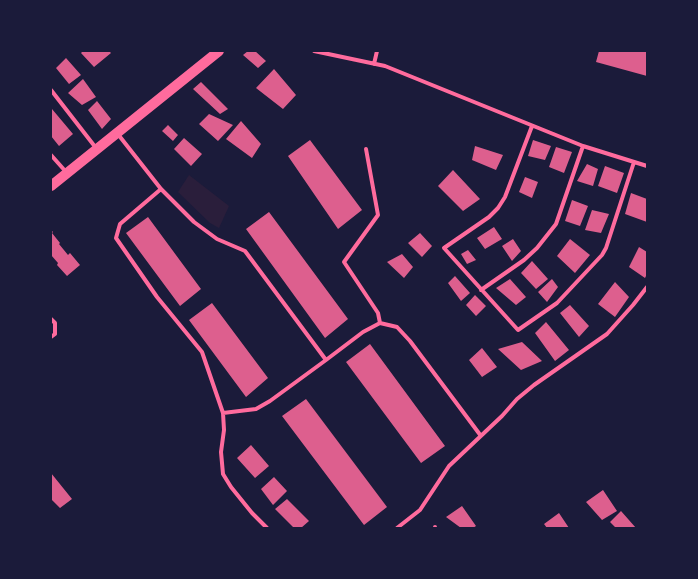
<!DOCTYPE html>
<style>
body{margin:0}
#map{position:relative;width:698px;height:579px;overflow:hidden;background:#1b1b3a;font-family:"Archivo Narrow",sans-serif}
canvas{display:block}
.frame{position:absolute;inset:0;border:52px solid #1b1b3a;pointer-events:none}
</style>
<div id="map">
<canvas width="698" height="579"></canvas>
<div class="frame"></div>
</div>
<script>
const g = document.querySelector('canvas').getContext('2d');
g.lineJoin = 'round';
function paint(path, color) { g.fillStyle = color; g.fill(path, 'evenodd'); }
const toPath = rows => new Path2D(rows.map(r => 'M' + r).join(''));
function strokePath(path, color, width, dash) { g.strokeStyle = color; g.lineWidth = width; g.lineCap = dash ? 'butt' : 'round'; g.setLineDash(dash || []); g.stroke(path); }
paint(toPath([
 [189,175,229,206,219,228,210,223,178,192]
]), '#2a1e3b');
paint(toPath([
 [83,51,109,51,111,53,94,67,81,53],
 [248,51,255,51,266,61,258,68,243,55],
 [599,51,647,51,647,76,596,62],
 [66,58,81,75,69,84,56,68],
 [274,69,296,95,283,109,256,88],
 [83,79,96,97,82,105,68,93],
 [201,82,228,109,220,114,193,89],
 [97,101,111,119,102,129,88,110],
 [52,109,73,134,59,146,51,136,51,110],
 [209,114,233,125,218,141,199,124],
 [241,121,261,144,252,158,226,139],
 [168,125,178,135,173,141,162,131],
 [184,138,202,154,191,166,174,149],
 [310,140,362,210,338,229,288,156],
 [533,140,551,146,545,160,528,156],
 [475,146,503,155,496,170,472,160],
 [556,147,572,152,564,173,549,167],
 [587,164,598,169,593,186,577,181],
 [605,166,624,173,617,193,598,186],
 [453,170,480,199,463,211,438,186],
 [525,177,538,182,532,198,519,192],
 [631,193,647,199,647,222,625,214],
 [572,200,588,206,580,226,565,221],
 [592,210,609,214,601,233,585,230],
 [269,212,348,319,325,338,246,229],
 [148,217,201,289,180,306,126,233],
 [494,227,502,239,485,249,477,238],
 [51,230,53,232,52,233,60,243,59,244,68,255,70,253,80,265,67,276,57,265,58,263,51,255],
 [420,233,432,246,422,257,408,243],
 [513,239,521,251,512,261,502,246],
 [570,239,590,255,575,273,557,256],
 [639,247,647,252,647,274,645,278,629,267],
 [468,250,476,260,467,264,461,254],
 [402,254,413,267,404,278,387,262],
 [532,261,548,279,536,289,521,273],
 [455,276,470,293,461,301,448,283],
 [510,279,526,297,516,305,496,288],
 [552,279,558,287,547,302,538,292],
 [615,282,629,297,615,317,598,304],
 [475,295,486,306,476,316,466,305],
 [212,303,268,378,246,397,189,320],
 [570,305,589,326,579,337,560,313],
 [546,322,569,350,555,361,535,333],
 [522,342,542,361,521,370,498,349],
 [370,344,445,446,421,463,346,362],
 [482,348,497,367,482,377,469,360],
 [306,399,387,507,364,525,282,416],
 [251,445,269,466,255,478,237,458],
 [51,473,72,499,60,508,51,499],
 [274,477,287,491,273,505,261,489],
 [603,490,617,511,602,520,586,502],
 [287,499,309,521,301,528,294,528,275,509],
 [462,506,476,526,473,528,461,528,446,517],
 [621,511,636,528,616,528,610,522],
 [559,513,569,528,547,528,544,524]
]), '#dd5f8e');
strokePath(toPath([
 [314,51,385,66,583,146,647,166],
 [374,64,377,51],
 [51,90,96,148],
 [532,126,505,197,498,208,489,217,444,248,518,330,557,303,602,255,606,248,634,162],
 [117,133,161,189,194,222,217,239,245,251,326,360,363,332,380,323,397,327,410,341,481,436],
 [366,149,378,215,344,262,378,313,380,323],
 [51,155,67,173],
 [161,189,120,224,116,238,157,297,202,352,223,413,256,409,270,401,326,360],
 [481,290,524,260,537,248,556,224,583,146],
 [51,319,55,323,55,334,51,337],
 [223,413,224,430,221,452,223,474,231,487,252,513,267,528],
 [435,527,435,528],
 [397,528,420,510,449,466,502,416,517,399,534,385,607,334,633,305,647,287]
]), '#ff6b9d', 4);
strokePath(toPath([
 [51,186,219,51]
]), '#ff6b9d', 10);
</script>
